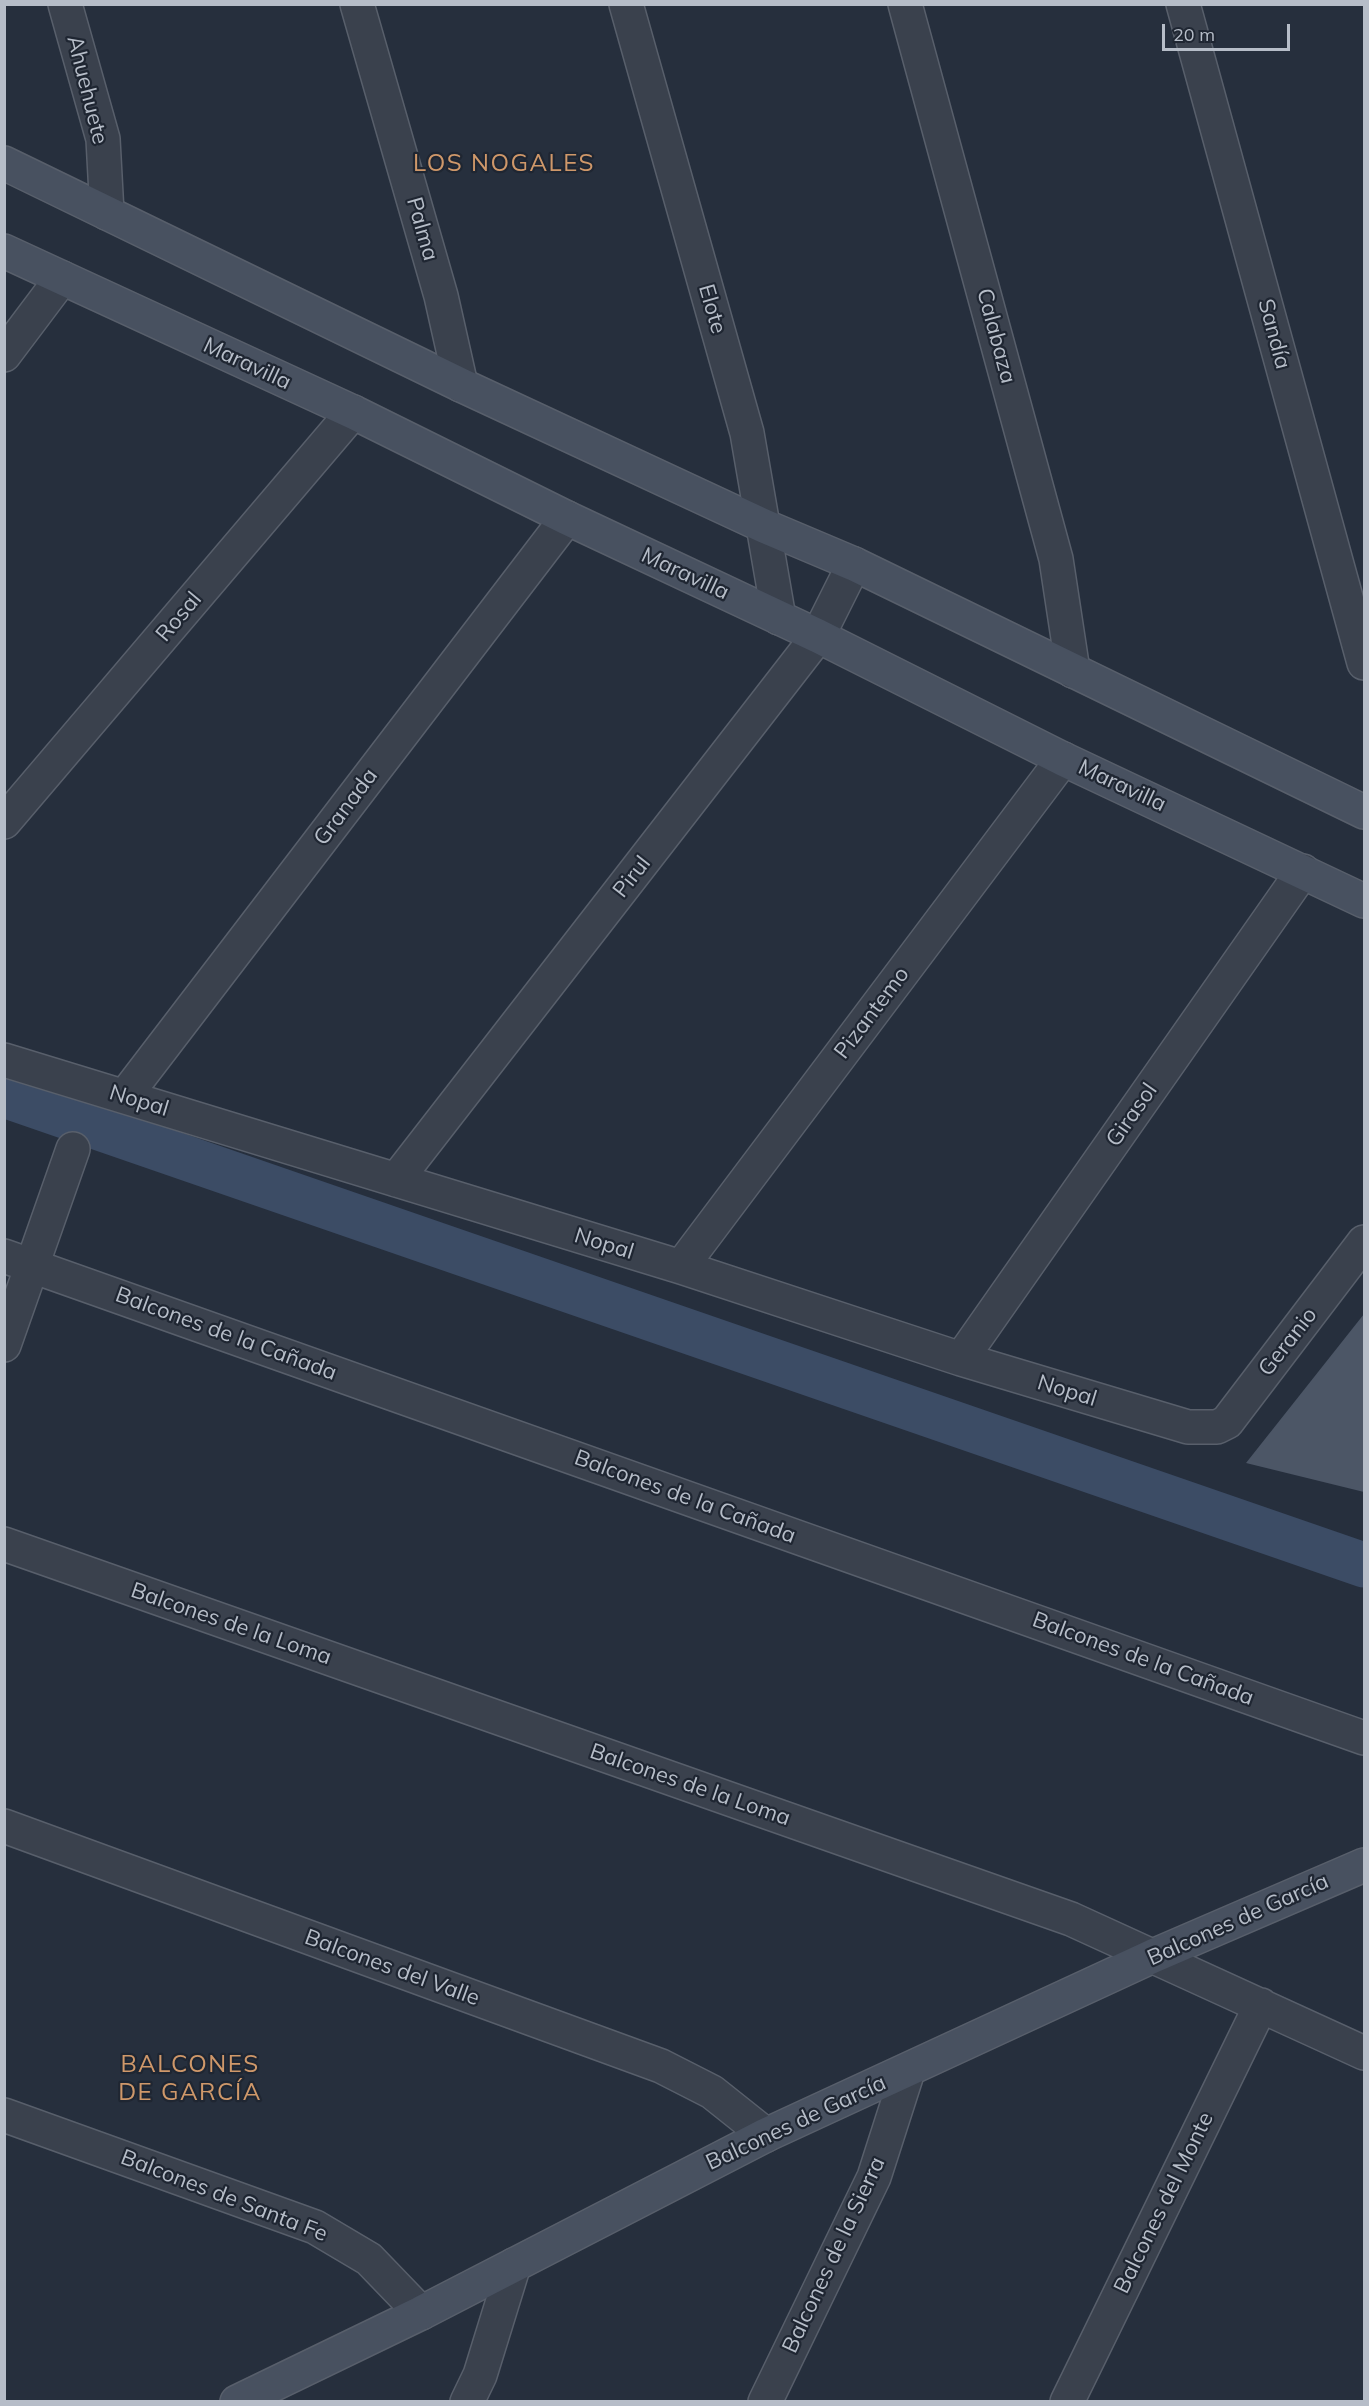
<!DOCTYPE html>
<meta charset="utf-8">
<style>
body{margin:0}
#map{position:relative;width:1369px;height:2406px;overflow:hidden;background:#262f3d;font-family:Mulish,sans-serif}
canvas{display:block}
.frame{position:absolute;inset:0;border:6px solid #b6bdc8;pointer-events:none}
.scale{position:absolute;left:1162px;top:24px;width:128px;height:27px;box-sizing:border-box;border:3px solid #b6bdc8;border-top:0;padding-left:8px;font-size:18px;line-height:21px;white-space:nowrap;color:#b6bdc8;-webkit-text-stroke:4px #1f2632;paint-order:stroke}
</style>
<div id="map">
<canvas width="1369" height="2406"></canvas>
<div class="frame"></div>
<div class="scale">20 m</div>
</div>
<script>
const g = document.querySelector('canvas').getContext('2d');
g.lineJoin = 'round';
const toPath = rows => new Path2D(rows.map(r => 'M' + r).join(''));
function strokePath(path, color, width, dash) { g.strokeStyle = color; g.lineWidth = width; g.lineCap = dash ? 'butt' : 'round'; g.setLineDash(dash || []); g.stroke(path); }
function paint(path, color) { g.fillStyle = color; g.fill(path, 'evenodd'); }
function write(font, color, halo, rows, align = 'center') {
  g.font = font + ' Mulish,sans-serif'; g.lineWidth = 4.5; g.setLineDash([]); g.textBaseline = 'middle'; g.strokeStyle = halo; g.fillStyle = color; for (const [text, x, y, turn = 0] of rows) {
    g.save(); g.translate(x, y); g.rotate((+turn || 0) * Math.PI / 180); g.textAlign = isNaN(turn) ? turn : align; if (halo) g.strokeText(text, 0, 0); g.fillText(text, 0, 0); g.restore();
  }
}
strokePath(toPath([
 [4,1095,1364,1565]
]), '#3c4c65', 45);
paint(toPath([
 [1364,1314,1364,1492,1246,1463]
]), '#4c5666');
const street = toPath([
 [65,4,103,139,107,213],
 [357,4,441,296,461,385],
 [626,4,747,433,779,618],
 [905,4,1056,559,1073,671],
 [1183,4,1364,663],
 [4,355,62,278],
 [4,822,353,412],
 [4,1060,681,1267,961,1359,1188,1427,1217,1427,1227,1422,1364,1242],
 [125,1096,567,518],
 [396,1180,818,636,854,564],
 [4,1256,1364,1738],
 [681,1267,1063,759],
 [4,1345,73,1149],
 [961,1359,1303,871],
 [4,1544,1071,1919,1364,2053],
 [4,1826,661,2066,712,2092,766,2135],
 [4,2115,315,2227,369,2259,421,2313],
 [467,2402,480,2375,514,2265],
 [765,2402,874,2177,908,2071],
 [1067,2402,1261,2005]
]);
const secondary = toPath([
 [4,163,461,385,764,526,854,564,1364,812],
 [4,251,353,412,567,518,818,636,1063,759,1364,901],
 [237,2402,421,2313,766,2135,1153,1956,1364,1865]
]);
strokePath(street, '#585f6b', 36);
strokePath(secondary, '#585f6b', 36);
strokePath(street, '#3a414d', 33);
strokePath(secondary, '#485160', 33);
write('22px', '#b6bdc8', '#1f2632', [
 ["Ahuehuete",87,90,76],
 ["Palma",422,229,74],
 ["Elote",712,309,74],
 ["Sandía",1274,334,75],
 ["Calabaza",996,336,75],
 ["Maravilla",247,364,25],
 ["Maravilla",685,574,25],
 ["Rosal",179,617,-50],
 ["Maravilla",1122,786,25],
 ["Granada",346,807,-53],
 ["Pirul",632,877,-52],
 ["Pizantemo",872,1013,-53],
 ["Nopal",139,1101,17],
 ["Girasol",1132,1115,-55],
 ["Nopal",604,1244,17],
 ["Balcones de la Cañada",226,1334,20],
 ["Geranio",1288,1342,-52],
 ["Nopal",1067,1391,17],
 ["Balcones de la Cañada",685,1497,20],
 ["Balcones de la Loma",231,1624,19],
 ["Balcones de la Cañada",1143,1659,20],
 ["Balcones de la Loma",690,1785,19],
 ["Balcones de García",1238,1920,-24],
 ["Balcones del Valle",392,1968,20],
 ["Balcones de García",796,2123,-25],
 ["Balcones de Santa Fe",224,2196,21],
 ["Balcones del Monte",1164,2203,-64],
 ["Balcones de la Sierra",834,2255,-65]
]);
g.letterSpacing = '1.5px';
write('24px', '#cf986a', '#1f2632', [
 ["LOS NOGALES",504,164],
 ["BALCONES",190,2065],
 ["DE GARCÍA",190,2093]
]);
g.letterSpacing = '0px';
</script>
